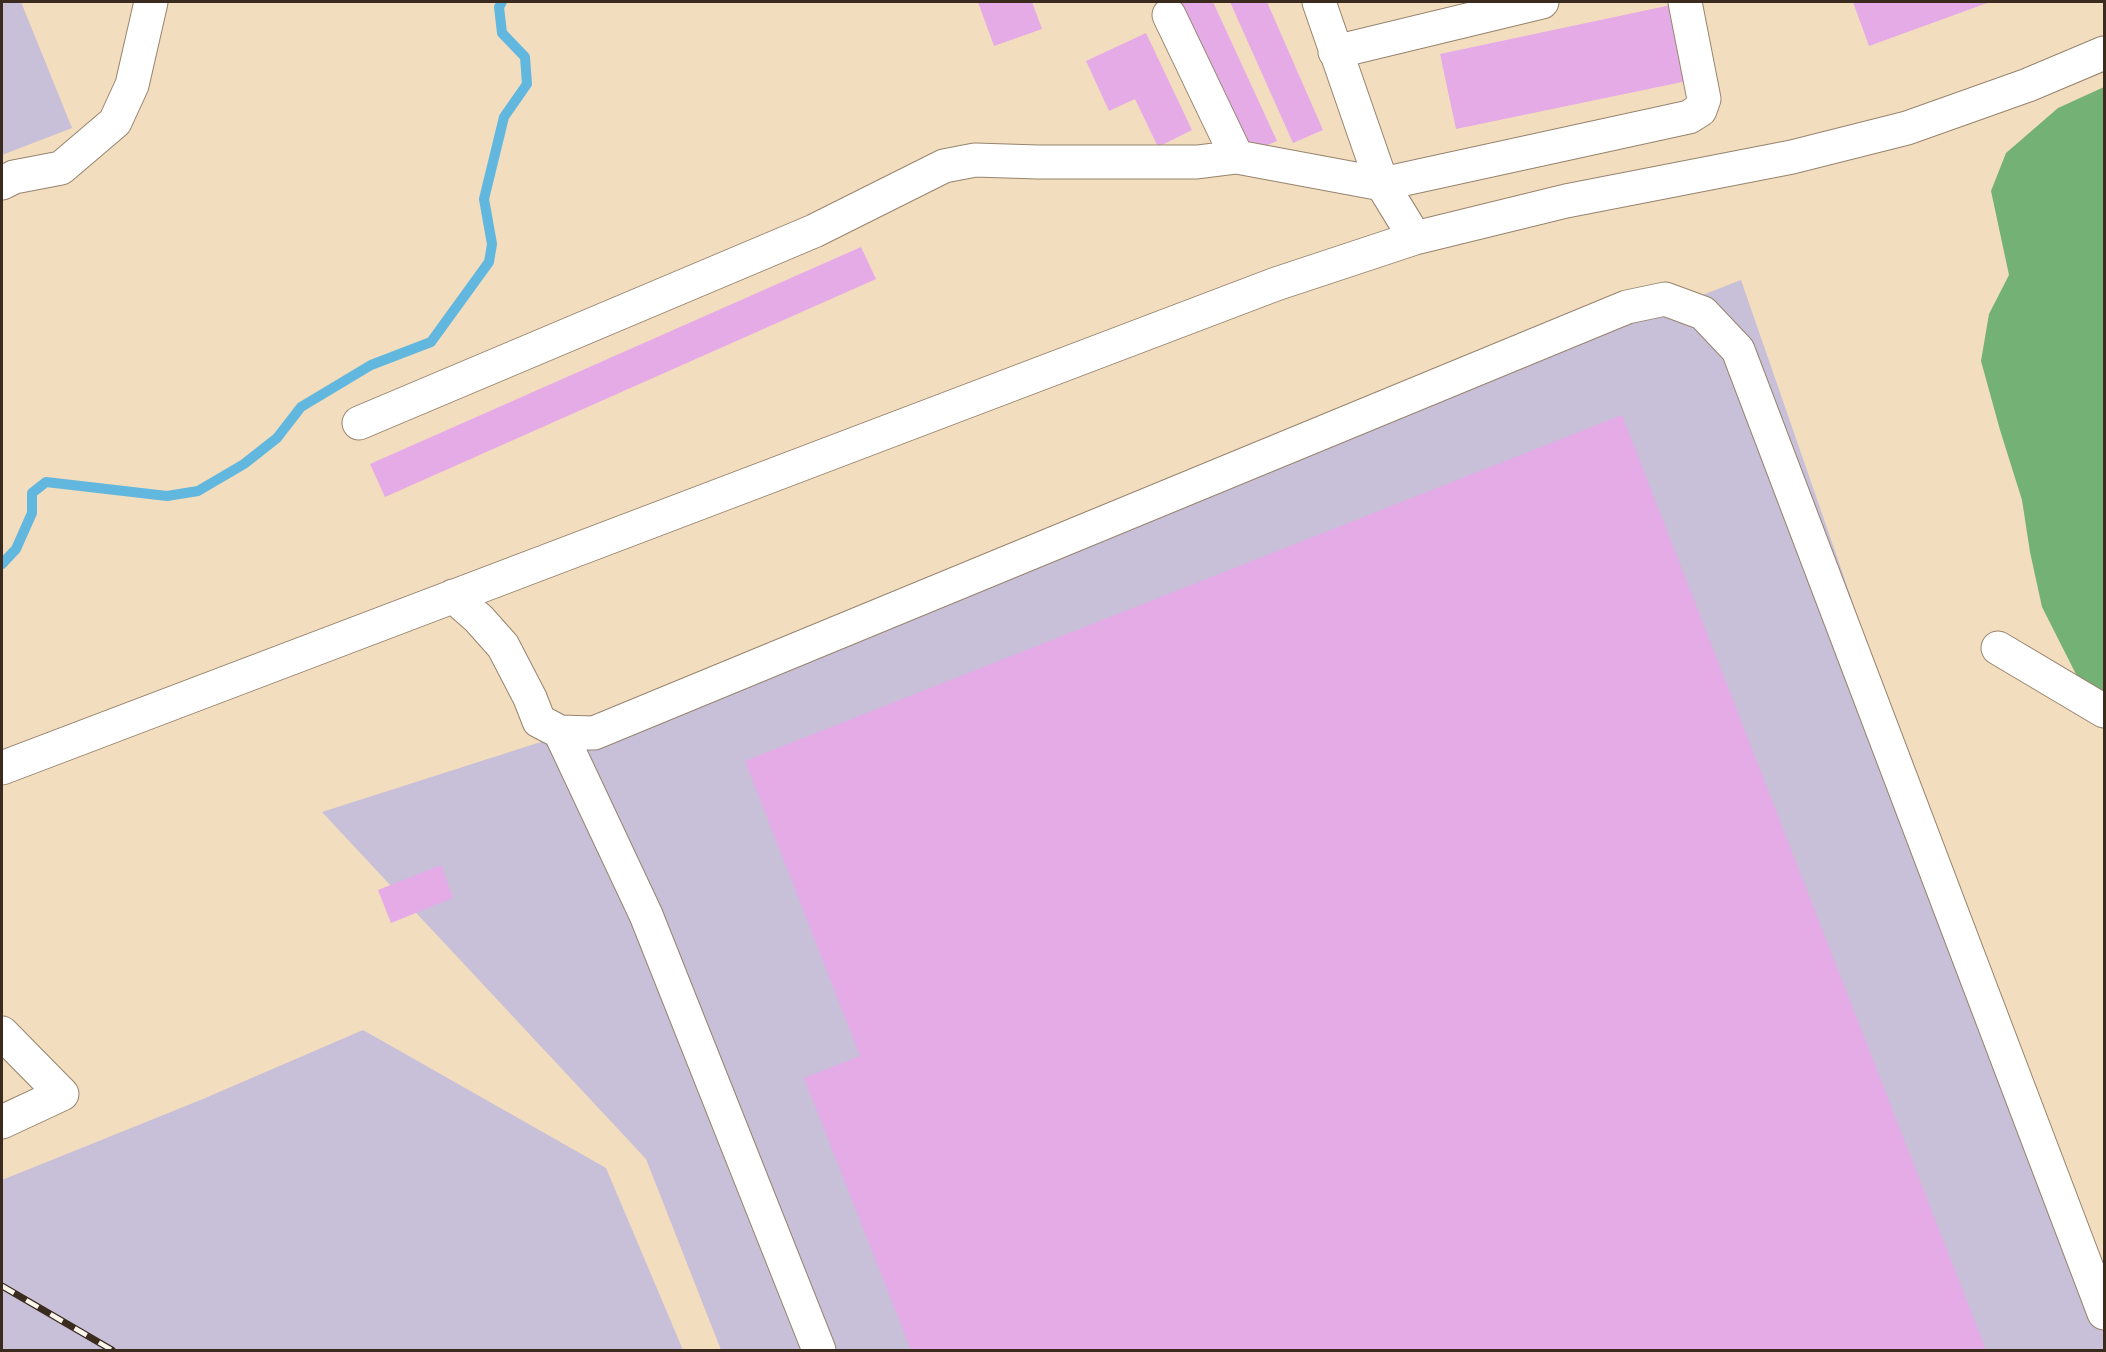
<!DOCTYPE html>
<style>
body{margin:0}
#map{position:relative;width:2106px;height:1352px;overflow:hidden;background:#f3ddbf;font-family:Pangolin,sans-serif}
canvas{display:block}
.frame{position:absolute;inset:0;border:3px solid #3b2a1e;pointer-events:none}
</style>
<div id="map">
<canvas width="2106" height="1352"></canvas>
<div class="frame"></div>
</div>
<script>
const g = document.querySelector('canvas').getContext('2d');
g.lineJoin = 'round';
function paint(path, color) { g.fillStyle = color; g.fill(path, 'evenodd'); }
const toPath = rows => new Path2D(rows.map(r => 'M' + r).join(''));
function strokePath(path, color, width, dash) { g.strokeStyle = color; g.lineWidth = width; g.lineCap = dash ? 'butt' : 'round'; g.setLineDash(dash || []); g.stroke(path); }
paint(toPath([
 [2,2,21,2,72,128,2,155],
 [1741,280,2104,1327,2104,1350,721,1350,646,1159,322,812,619,717],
 [363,1030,606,1168,683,1350,2,1350,2,1180,203,1099]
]), '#c8bfd8');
paint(toPath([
 [2104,87,2104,712,2082,686,2042,607,2030,552,2022,500,2000,430,1981,361,1989,314,2009,275,1991,191,2006,153,2058,108]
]), '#73b274');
strokePath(toPath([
 [2,564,16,549,32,513,32,493,46,482,167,496,198,491,244,464,277,438,301,407,371,365,431,342,489,262,492,244,484,199,504,117,527,84,525,57,502,33,499,7,502,2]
]), '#62b7de', 10);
paint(toPath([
 [978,2,1032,2,1042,29,994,46],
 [1178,2,1213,2,1277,141,1247,154],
 [1230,2,1267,2,1323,130,1293,143],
 [1853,2,1990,2,1869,46],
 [1671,5,1687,81,1456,129,1440,54],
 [1146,33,1192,130,1158,147,1135,99,1109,111,1086,61],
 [861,247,876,279,385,497,370,464],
 [1622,415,1986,1350,911,1350,804,1078,860,1056,745,761],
 [441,865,453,898,391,923,378,890]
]), '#e5abe6');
const minor = toPath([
 [1319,2,1382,184,1415,238],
 [1169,15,1237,157],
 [1335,52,1542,2],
 [2,183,14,177,61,168,115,122,132,85,151,2],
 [359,423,814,231,944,166,975,160,1038,162,1197,162,1237,157,1382,184,1689,117,1700,110,1704,99,1685,2],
 [453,596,479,619,503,646,530,698,539,721,560,732,594,733,1627,307,1665,299,1703,313,1738,350,2104,1313],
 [1998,648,2104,711],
 [560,732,646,915,819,1350],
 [2,768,1276,284,1415,238,1566,201,1792,157,1907,128,2028,85,2104,53],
 [2,1033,62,1094,2,1122]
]);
strokePath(minor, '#97846e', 35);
strokePath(minor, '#fff', 33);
const rail = toPath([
 [2,1286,112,1350]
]);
strokePath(rail, '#3b2a1e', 7);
strokePath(rail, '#fbf7ec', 4.5, [14]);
</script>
